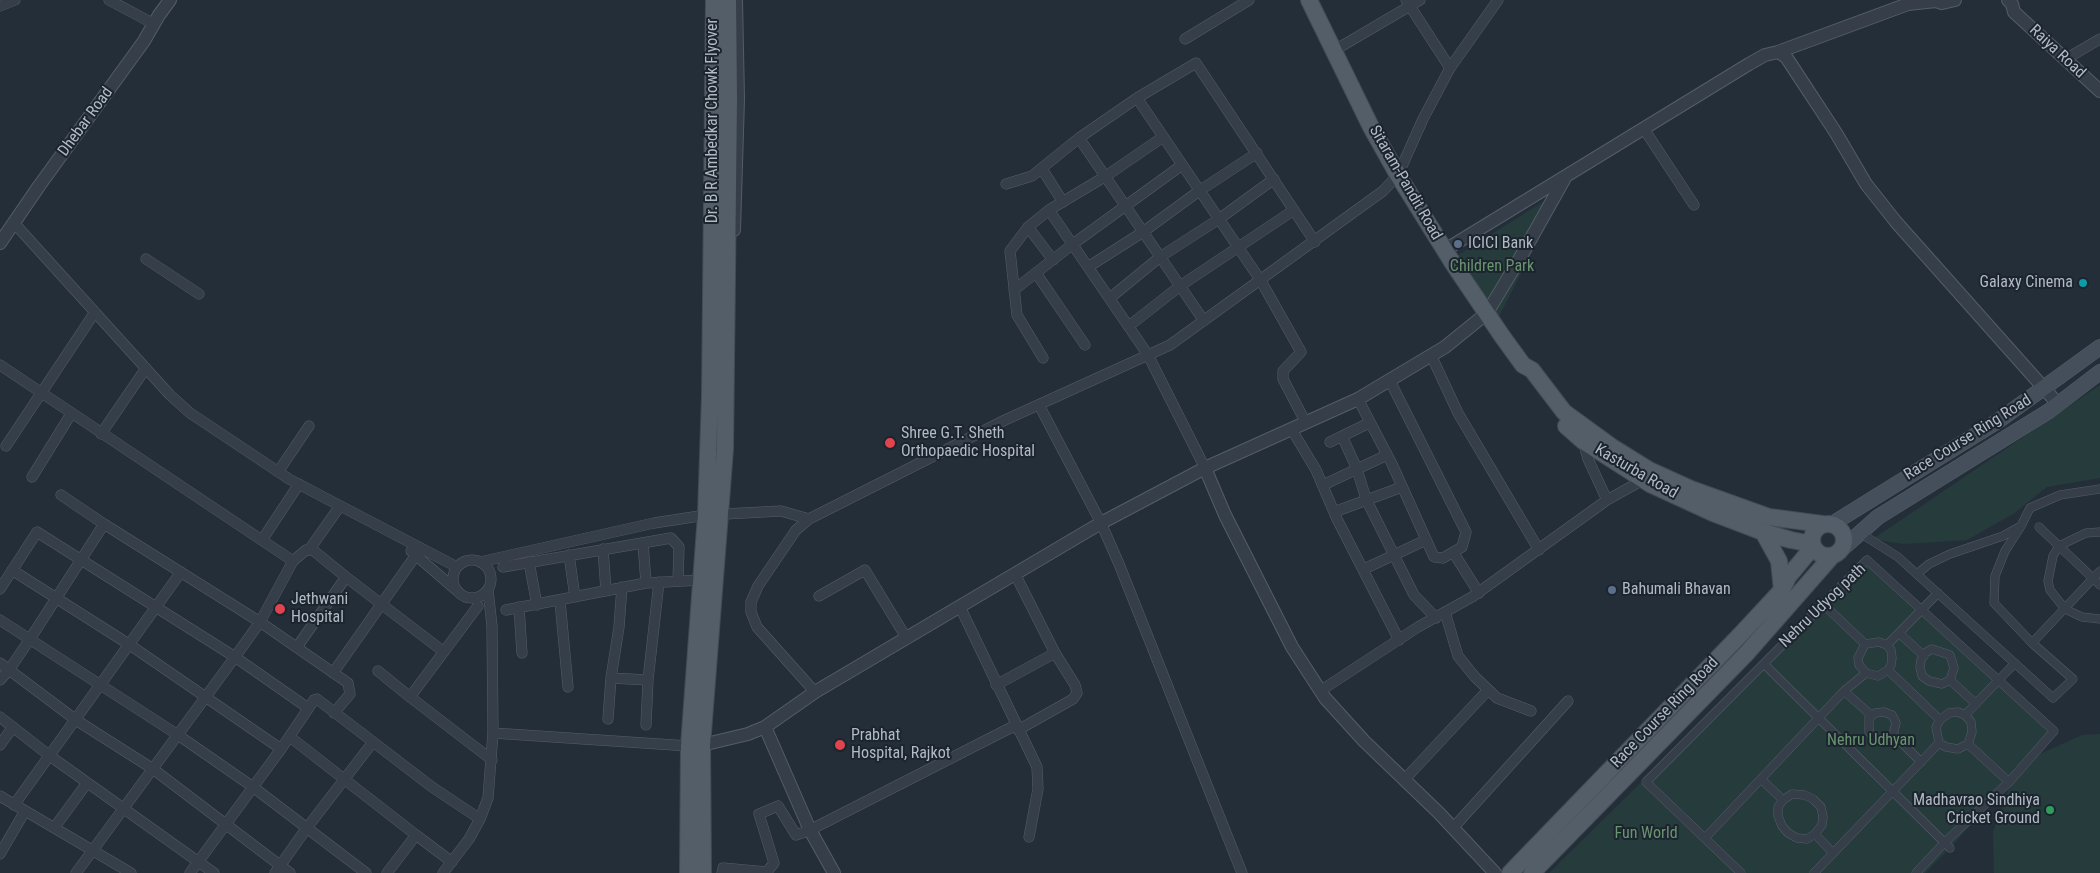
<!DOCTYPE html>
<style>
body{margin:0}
canvas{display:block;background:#232e39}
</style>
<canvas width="2100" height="873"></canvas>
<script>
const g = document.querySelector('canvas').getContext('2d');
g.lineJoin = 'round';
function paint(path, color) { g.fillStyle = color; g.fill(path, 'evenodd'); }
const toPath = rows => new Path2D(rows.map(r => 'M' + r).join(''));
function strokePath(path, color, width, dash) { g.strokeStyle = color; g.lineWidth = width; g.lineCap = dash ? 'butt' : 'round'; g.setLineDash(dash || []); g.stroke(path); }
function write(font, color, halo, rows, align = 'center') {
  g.font = font + ' "Roboto Condensed",sans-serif'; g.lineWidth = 4; g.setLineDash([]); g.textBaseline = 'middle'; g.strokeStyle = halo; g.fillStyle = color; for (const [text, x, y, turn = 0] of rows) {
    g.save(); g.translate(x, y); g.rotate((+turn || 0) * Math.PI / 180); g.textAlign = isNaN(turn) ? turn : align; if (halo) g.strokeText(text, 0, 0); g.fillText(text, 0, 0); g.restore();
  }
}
paint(toPath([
 [1565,188,1495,324,1452,259],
 [2100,385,2100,478,2047,487,2013,514,1967,540,1903,544,1873,539],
 [1867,560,2054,731,1950,848,1925,873,1549,873],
 [2100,734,2100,873,1994,873,1993,832,2009,788,2040,754,2082,735]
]), '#263b3b');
const pedestrian = toPath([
 [2039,527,2100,585],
 [2100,532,2086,533,2059,546,2053,556,2048,581,2050,590,2065,609,2082,617,2100,619],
 [1860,533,1898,557,2053,698,2073,679,2032,643,1994,603,1995,576,2005,551,2021,526],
 [1917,574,1929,564,1950,554,2003,536,2021,526,2030,508,2060,495,2100,489],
 [1823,604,1865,644],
 [1899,633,1924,656],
 [2032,643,2100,571],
 [1887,645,1938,593],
 [1764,664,1950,848],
 [1888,670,1891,665,1892,658,1891,650,1887,645,1879,642,1865,644,1858,658,1859,665,1866,673,1878,676,1888,670,1940,720],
 [1950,680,1942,684,1929,681,1922,676,1920,667,1921,660,1925,653,1932,649,1950,655,1954,668,1950,680,1976,704],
 [1844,691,1872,716],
 [1965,715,2015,663],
 [1893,734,1896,723,1892,715,1884,712,1875,713,1869,718,1869,732,1874,737,1885,740,1890,738,1893,734,1921,762],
 [1968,744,1972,732,1971,722,1965,715,1958,712,1949,713,1940,720,1936,727,1939,743,1946,747,1958,749,1968,744,2009,782],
 [1761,779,1783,800],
 [1815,834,1822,825,1823,817,1821,807,1813,799,1804,795,1792,794,1783,800,1778,807,1778,816,1782,826,1788,833,1797,838,1807,839,1815,834,1833,853],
 [1705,838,1844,691,1866,673],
 [1741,873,1646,782,1867,560,2054,731,2009,782,1944,843,1916,873],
 [1814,873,1939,743]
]);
const minor = toPath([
 [109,0,154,24],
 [1406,0,1450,68],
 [0,6,15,0],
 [1185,39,1249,0],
 [1335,50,1420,0],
 [2064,60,2100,39],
 [1137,98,1079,138,1204,321],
 [1644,129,1694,205],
 [1042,169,1063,202],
 [1006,184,1032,176,1079,138],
 [1049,210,1148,355,1205,468],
 [15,224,170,395,190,413,289,479,457,567],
 [1028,227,1053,260],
 [146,259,199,294],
 [1088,267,1143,232,1199,191,1257,153],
 [1036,273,1085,345],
 [1014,290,1073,244,1182,165],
 [1110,298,1160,257,1219,219,1274,179],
 [1129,326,1180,286,1294,210],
 [1431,355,1458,413,1539,550],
 [1043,358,1017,315,1010,251,1028,227,1049,210,1106,176,1163,137],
 [0,365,293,561],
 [1358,399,1392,464,1434,557,1443,558,1462,547,1466,532,1390,381],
 [1039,405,1101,523,1119,564,1242,873],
 [1306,423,1283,379,1283,371,1301,352,1261,281,1137,98,1196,63,1315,242],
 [1292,430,1316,470,1337,519,1399,640],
 [101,434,146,368],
 [1342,436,1357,469,1366,499,1414,595,1436,618],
 [1330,442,1369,423],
 [6,446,95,312],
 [278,472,309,426],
 [32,477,71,414],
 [1323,485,1387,455],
 [61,495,104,524],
 [1607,500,1643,480,1646,476],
 [1334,512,1402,487],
 [262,540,299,484],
 [643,543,646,583],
 [603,549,606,591],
 [309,550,340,506],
 [411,551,455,589],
 [1453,552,1479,593],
 [569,555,575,597],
 '453 579a19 19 0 1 1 38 0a19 19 0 1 1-38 0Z',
 [480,562,654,523,706,515,781,511,809,519],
 [529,562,537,605],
 [503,567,671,538,679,547,678,580],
 [1364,569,1426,540],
 [12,570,130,645,281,749],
 [1015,574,1055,653,1075,685,1077,693,1073,699,1018,730],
 [346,577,444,652],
 [0,589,37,532,235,657,308,708],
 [819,596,865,570,907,639],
 [560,601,568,687],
 [478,606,410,697,492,760],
 [519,607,522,653],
 [960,607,1037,767,1038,789,1029,837],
 [506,610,646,583,701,580],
 [1445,612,1458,656,1475,677,1497,698,1531,711],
 [0,620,178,735,253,787,366,873],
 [0,663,76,720,153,769,290,873],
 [378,671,410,697],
 [333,673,416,555],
 [611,678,648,680],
 [0,680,9,670,30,639,104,524,260,622,348,683,350,694,334,713],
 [996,685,1055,653],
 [1320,691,1418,627,1472,597,1607,500,1588,459,1583,441],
 [815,692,757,627,751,612,751,602,758,586,796,530,809,519,1005,420,1170,345,1383,191,1398,175,1423,119,1450,68,1498,0],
 [0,717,50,756,214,873],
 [608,719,611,678,619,627,622,587],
 [646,725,648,680,659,582],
 [493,733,689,746],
 [290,737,416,835,387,873],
 [0,745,13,727],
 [1404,780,1488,690],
 [0,796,131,873],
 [14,805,181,572],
 [54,828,87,783],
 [1453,828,1568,701],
 [416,835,452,862],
 [0,854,25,811],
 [76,873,235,657,260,622,293,561,306,550,309,550,314,551,346,577,297,647],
 [190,873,281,749,314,700,317,699,432,787,480,819],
 [275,873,306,829,373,742],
 [443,873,469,839,480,819,488,798,493,733,492,626,488,590],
 [722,873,723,868,767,872],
 [766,873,774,863,759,814,778,806,796,835,810,830,1016,725]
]);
const tertiary = toPath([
 [2008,0,2012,4,2014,12,2100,91],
 [1778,52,1908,4,1936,1,1942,3,1955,0],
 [734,230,738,99,736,0],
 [0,243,39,186,144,41,159,15,170,0],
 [1445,250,1749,64,1765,55,1778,52,1786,57,1792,66,1836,133,1866,184,1896,222,2058,404],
 [1205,468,1225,515,1292,647,1325,698,1364,741,1439,813,1495,873],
 [765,727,810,830,834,873],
 [702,745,748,734,765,727,815,692,1101,523,1205,468,1358,399,1445,347,1487,313,1520,258,1566,176]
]);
const secondary = toPath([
 [1832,524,1998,421,2100,347],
 [1843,548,1878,517,2049,411,2100,372]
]);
const primary = toPath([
 [1309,0,1371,127,1398,175,1454,265,1502,336,1523,365,1532,370,1564,412,1612,447,1649,470,1691,489,1769,517,1822,524],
 [1566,426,1583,441,1650,484,1713,513,1763,532,1791,540,1812,544],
 '1812 540a16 16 0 1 1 32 0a16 16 0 1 1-32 0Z',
 [1763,532,1779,561,1782,590],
 [688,873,689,746,706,515,710,396,714,0],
 [703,873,702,745,725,449,729,98,728,0],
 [1510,873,1742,633,1782,590,1788,577,1813,547],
 [1532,873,1746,654,1832,556]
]);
strokePath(pedestrian, '#545d67', 9);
strokePath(minor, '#545d67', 11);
strokePath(tertiary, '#545d67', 14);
strokePath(secondary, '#545d67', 16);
strokePath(primary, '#434b55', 18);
strokePath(pedestrian, '#363f49', 8);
strokePath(minor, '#363f49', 10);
strokePath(tertiary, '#363f49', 12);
strokePath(secondary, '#454f5c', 15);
strokePath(primary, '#545e69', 16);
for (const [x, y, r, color] of [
 [1458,244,5,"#5c6f8a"],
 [2083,283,5,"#0f9aa8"],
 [890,443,6,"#e0444e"],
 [1612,590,5,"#5c6f8a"],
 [280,609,6,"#e0444e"],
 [840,745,6,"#e0444e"],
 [2050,810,5,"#2e9e5b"]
]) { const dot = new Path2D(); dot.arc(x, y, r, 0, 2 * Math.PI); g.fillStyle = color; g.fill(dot); strokePath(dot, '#1c242e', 2); }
write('16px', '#b1bac5', '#1c242e', [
 ["Raiya Road",2057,52,43],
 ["Dr. B R Ambedkar Chowk Flyover",713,121,-90],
 ["Dhebar Road",86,122,-54],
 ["Sitaram-Pandit Road",1405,183,60],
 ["Race Course Ring Road",1968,438,-32],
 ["Kasturba Road",1636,472,30],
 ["Nehru Udyog path",1823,606,-44],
 ["Race Course Ring Road",1665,713,-46]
]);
write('16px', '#b1bac5', '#1c242e', [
 ["ICICI Bank",1468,244],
 ["Galaxy Cinema",2073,283,"right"],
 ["Shree G.T. Sheth",901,434],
 ["Orthopaedic Hospital",901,452],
 ["Bahumali Bhavan",1622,590],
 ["Jethwani",291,600],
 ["Hospital",291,618],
 ["Prabhat",851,736],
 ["Hospital, Rajkot",851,754],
 ["Madhavrao Sindhiya",2040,801,"right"],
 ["Cricket Ground",2040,819,"right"]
], 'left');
write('16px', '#6a9571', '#1c242e', [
 ["Children Park",1492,267],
 ["Nehru Udhyan",1871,741],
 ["Fun World",1646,834]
]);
</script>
